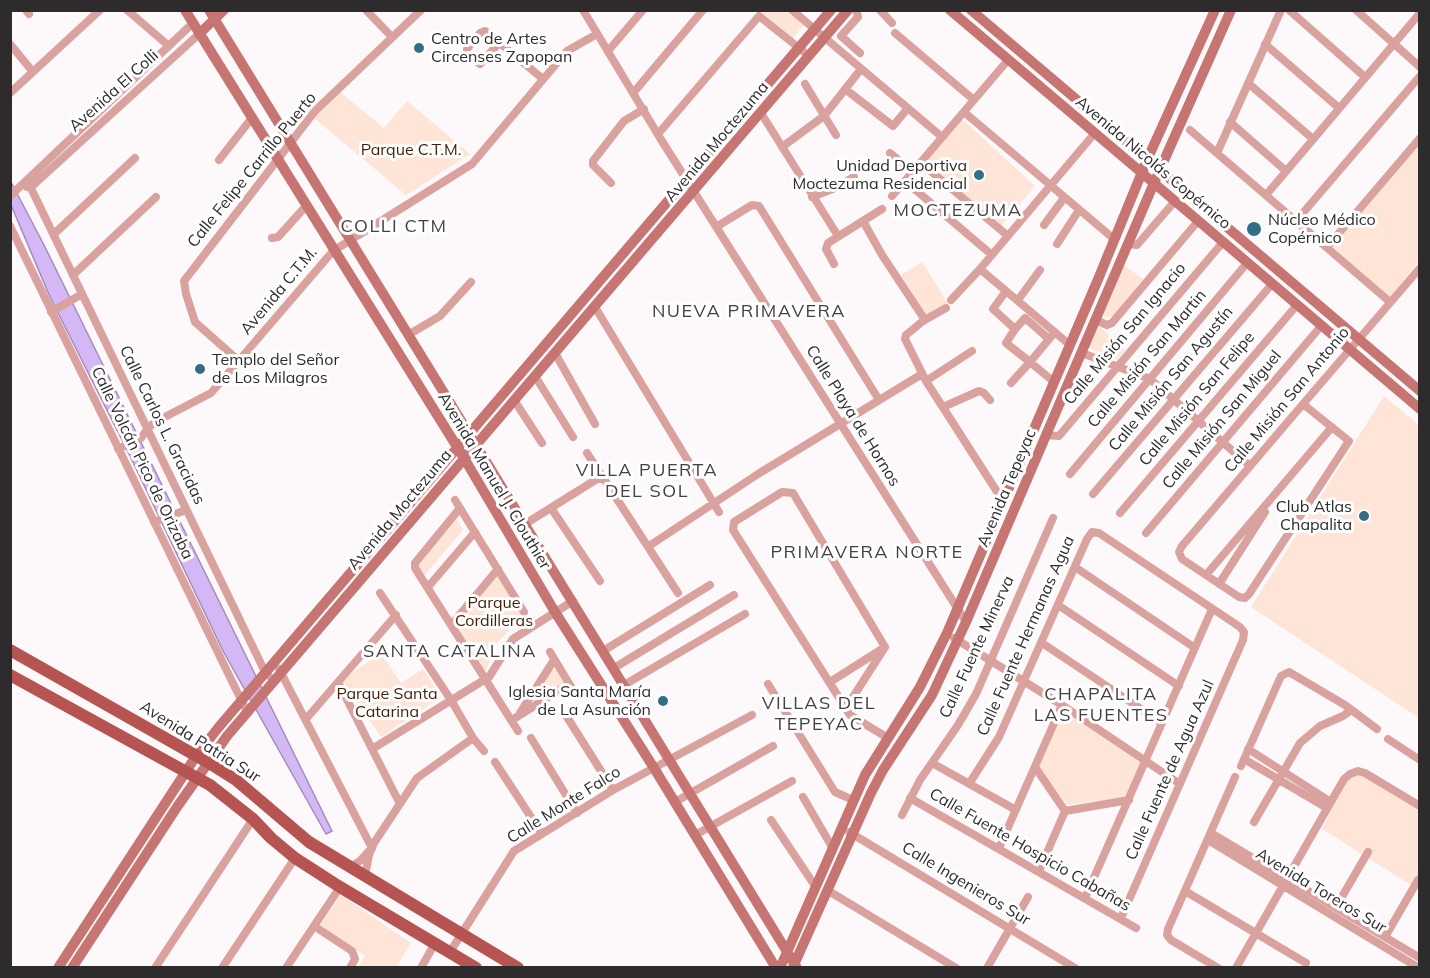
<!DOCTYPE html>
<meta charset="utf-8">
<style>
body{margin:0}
#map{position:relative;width:1430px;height:978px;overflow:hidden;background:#fdf8f9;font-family:Mulish,sans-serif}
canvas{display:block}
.frame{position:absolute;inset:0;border:12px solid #2d2b2c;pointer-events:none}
</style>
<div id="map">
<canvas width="1430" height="978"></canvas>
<div class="frame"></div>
</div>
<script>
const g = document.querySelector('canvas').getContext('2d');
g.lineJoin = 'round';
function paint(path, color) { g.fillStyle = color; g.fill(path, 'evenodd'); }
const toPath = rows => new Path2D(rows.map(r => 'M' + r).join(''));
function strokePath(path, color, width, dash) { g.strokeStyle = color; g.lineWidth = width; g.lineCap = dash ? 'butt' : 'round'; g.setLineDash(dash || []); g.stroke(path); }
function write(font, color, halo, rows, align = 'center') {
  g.font = font + ' Mulish,sans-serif'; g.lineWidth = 6; g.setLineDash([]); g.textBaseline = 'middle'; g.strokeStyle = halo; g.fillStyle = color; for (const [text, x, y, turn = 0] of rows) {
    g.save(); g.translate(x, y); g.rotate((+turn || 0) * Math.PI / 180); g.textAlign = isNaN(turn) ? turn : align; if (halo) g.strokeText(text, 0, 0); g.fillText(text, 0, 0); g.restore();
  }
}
paint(toPath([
 [757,11,787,11,804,25,792,39],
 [340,92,384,128,407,101,470,154,406,195,314,118],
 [962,119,1035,186,999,228,923,165],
 [1419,144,1419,261,1390,297,1331,245],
 [922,262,948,304,927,317,901,275],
 [1124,265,1143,279,1114,316,1105,318,1103,315],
 [1097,324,1125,350,1117,360,1087,347],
 [1384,396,1419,425,1419,718,1251,607],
 [454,515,463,530,422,578,416,560],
 [498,569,524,615,496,644,484,676,451,625],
 [381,653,401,683,423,669,441,697,381,737,342,680],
 [557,668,567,683,533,702,550,673],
 [1062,710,1141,763,1127,797,1067,805,1037,766],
 [1358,773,1419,808,1419,890,1322,829,1346,781],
 [341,895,411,943,398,964,403,967,358,967,365,956,320,925]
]), '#fee5d8');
const water = toPath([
 [11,182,44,245,332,831,326,834,223,651,130,456,50,297,11,205,11,182]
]);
paint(water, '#d4b7f5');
strokePath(water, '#a28db9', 1.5);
strokePath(toPath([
 [26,10,29,14],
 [127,10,169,46],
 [366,10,392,37],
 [583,10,660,138,966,622],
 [792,10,942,137],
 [856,10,858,17,841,36,860,53],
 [880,10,892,23],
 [1289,10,1365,77],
 [1356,10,1420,67],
 [895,33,974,100],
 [499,43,480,64,467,54,467,49,480,33,485,31,508,50,543,79],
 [10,44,33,72],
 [1265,44,1339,108],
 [608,51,643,10],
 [1248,83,1313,139],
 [805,84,836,135],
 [845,89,893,126,908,108],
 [634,92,703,10],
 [10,93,100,10],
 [964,112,1114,239],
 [761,113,838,236],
 [1230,122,1286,171],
 [1190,130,1390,302],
 [658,134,759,16,809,56],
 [782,147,824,116,861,69],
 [890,153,913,172],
 [1217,153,1281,10],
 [219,160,251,119],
 [921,163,1008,236],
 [27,180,265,672,269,676],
 [905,181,992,255],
 [611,183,593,165,593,161,624,121,644,109],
 [27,187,31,187,199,34],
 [1266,195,1420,13],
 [10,196,193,23],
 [892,196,1008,60],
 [812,197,835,188,854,177],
 [863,221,882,255,923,317,923,321],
 [1296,221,1420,76],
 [1044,225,1064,198],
 [10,226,247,712],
 [716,227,752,205,759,206,879,400],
 [54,234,135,158],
 [272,238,278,237,306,206],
 [1057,244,1079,210],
 [1129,244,1137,245,1175,201],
 [1327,247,1420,138],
 [834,264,826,249,828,243,882,209],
 [980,269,1070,345],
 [73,275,156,197],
 [1006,291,993,309,1015,329,1006,343,1030,362,1055,332],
 [951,300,980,269,1094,134],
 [1018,300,1040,270],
 [595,307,719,512],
 [946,308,923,321,906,335,905,339,926,381,1003,501],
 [51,312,82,294],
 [1096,320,1107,325,1112,323,1198,221],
 [1015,329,1025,318,1049,339],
 [408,335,440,316,471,282],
 [555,353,595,424],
 [1082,353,1150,379,1250,466],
 [239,361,195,322,186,294,184,281,315,111,421,10],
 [535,376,573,437],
 [926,381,972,351],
 [1011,383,1030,362,1054,382],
 [514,400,542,443],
 [1303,404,1349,441,1249,594,1245,598,1239,597,1182,559,1179,552,1182,546,1303,404,1420,268],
 [943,407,979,391,984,393,990,400],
 [1046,435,1059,436,1223,242],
 [118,449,141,438,149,427,157,421,211,393,333,251,472,164,567,51,597,34],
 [587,453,678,593],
 [1070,474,1247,263],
 [1093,494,1272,284],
 [455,500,524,612],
 [460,508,415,563,415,568,518,731],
 [551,508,600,581],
 [1120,513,1297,305],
 [154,522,186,510],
 [525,524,597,479,603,479],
 [1146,533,1321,326],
 [649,546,758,474,922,374],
 [1075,567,1195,648],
 [1206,575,1332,427],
 [1219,584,1265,512],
 [428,587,475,532],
 [380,593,451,700,473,738,484,751],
 [1058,605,1179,686],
 [451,625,498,569],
 [954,638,1062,705,1180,784],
 [1042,643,1162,723],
 [885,647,793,493,782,492,734,522,733,530,850,715,888,738],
 [603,651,710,585],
 [550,652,576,695],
 [614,668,734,595],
 [279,669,372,848],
 [338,682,399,802],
 [830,682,882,649],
 [768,684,835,792,853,800],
 [624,685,745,614],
 [846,708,885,647],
 [520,713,554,660],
 [567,717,613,790],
 [306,719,396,615],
 [512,720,569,684],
 [531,738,577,813],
 [1388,739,1420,760],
 [372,749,489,677,513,639,573,601],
 [1248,749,1331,802],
 [1244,759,1327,808],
 [495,762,542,834],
 [932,763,1016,810],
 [1241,766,1281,676,1289,672,1345,705,1377,729],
 [1035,767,1065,811,1129,800],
 [969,784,999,737,1087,539,1092,532,1099,533,1240,627,1244,632,1243,640,1121,918],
 [803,797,832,847],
 [910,798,1136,928],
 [675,802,773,746],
 [902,815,920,780,958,725,976,694,1053,518],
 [771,820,815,886],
 [1254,822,1300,743,1320,726,1343,716,1351,710],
 [849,832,1075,968],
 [1211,833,1420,958],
 [695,835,792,781],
 [1208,840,1419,968],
 [999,848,1062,705],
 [351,867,361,860,369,851],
 [1039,871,1065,811],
 [365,876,369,855,374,843,417,778,473,738],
 [827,890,956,968],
 [1185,891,1306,963],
 [1085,898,1212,609],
 [1336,907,1368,852],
 [314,926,352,951,355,959,350,968],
 [1385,937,1418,880],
 [450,952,514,851,613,790,752,715],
 [155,968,253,819],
 [222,968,295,858],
 [286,968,340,887],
 [421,968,435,943],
 [987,968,1028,897],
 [1218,968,1171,940,1167,935,1168,929,1235,777],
 [1236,968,1344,779,1350,774,1358,771,1365,773,1420,806]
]), '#daa29e', 8);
strokePath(toPath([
 [185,10,464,458,555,612,654,768,776,968],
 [209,10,797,968],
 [950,10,1420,409],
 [971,10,1420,391],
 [199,34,224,10],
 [793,967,871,793,883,770,932,695,966,622,1154,183,1231,10],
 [58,968,196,756,218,728,831,10],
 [72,968,177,807,227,736,848,10],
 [780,968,865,775,920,687,947,633,1099,277,1147,160,1215,10]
]), '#c67572', 10);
strokePath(toPath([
 [10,650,209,763,236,780,309,842,518,968],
 [10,675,210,785,253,819,271,838,295,858,340,887,476,968]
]), '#b65452', 12);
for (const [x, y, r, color] of [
 [419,48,6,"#336d86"],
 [979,175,6,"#336d86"],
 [1254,229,8,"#336d86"],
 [200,369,6,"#336d86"],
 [1364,516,6,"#336d86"],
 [663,701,6,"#336d86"]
]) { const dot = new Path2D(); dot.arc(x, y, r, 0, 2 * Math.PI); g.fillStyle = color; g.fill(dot); strokePath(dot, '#fff', 2); }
write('16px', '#2d2b2c', '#fff', [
 ["Centro de Artes",431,39],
 ["Circenses Zapopan",431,57],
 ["Unidad Deportiva",967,166,"right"],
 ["Moctezuma Residencial",967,184,"right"],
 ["Núcleo Médico",1268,220],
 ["Copérnico",1268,238],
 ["Templo del Señor",212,360],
 ["de Los Milagros",212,378],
 ["Club Atlas",1352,507,"right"],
 ["Chapalita",1352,525,"right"],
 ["Iglesia Santa María",651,692,"right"],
 ["de La Asunción",651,710,"right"]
], 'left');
write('16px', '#2d2b2c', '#fff', [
 ["Avenida El Colli",114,91,-42],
 ["Avenida Moctezuma",717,142,-50],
 ["Avenida Nicolás Copérnico",1153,163,40],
 ["Calle Felipe Carrillo Puerto",252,170,-51],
 ["Avenida C.T.M.",279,291,-50],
 ["Calle Misión San Ignacio",1125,334,-50],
 ["Calle Misión San Martin",1147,359,-50],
 ["Calle Misión San Agustín",1171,379,-50],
 ["Calle Misión San Felipe",1197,399,-50],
 ["Calle Misión San Antonio",1287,400,-50],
 ["Calle Playa de Hornos",853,416,58],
 ["Calle Misión San Miguel",1222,420,-50],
 ["Calle Carlos L. Gracidas",162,425,64],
 ["Calle Volcán Pico de Orizaba",142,463,64],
 ["Avenida Manuel J. Clouthier",494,481,59],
 ["Avenida Tepeyac",1007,488,-67],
 ["Avenida Moctezuma",400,510,-50],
 ["Calle Fuente Hermanas Agua",1026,636,-66],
 ["Calle Fuente Minerva",977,647,-65],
 ["Avenida Patria Sur",200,742,32],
 ["Calle Fuente de Agua Azul",1170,770,-66],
 ["Calle Monte Falco",564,805,-32],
 ["Calle Fuente Hospicio Cabañas",1030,850,30],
 ["Calle Ingenieros Sur",966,884,31],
 ["Avenida Toreros Sur",1321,891,31]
]);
write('16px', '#461d03', '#fff', [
 ["Parque C.T.M.",411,150],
 ["Parque",494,603],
 ["Cordilleras",494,621],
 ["Parque Santa",387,694],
 ["Catarina",387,712]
]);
g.letterSpacing = '1.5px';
write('18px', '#444142', '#fff', [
 ["MOCTEZUMA",958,211],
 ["COLLI CTM",394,227],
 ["NUEVA PRIMAVERA",749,312],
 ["VILLA PUERTA",647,471],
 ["DEL SOL",647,492],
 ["PRIMAVERA NORTE",867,553],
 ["SANTA CATALINA",450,652],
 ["CHAPALITA",1101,695],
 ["LAS FUENTES",1101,716],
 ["VILLAS DEL",819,704],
 ["TEPEYAC",819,725]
]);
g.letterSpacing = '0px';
</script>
